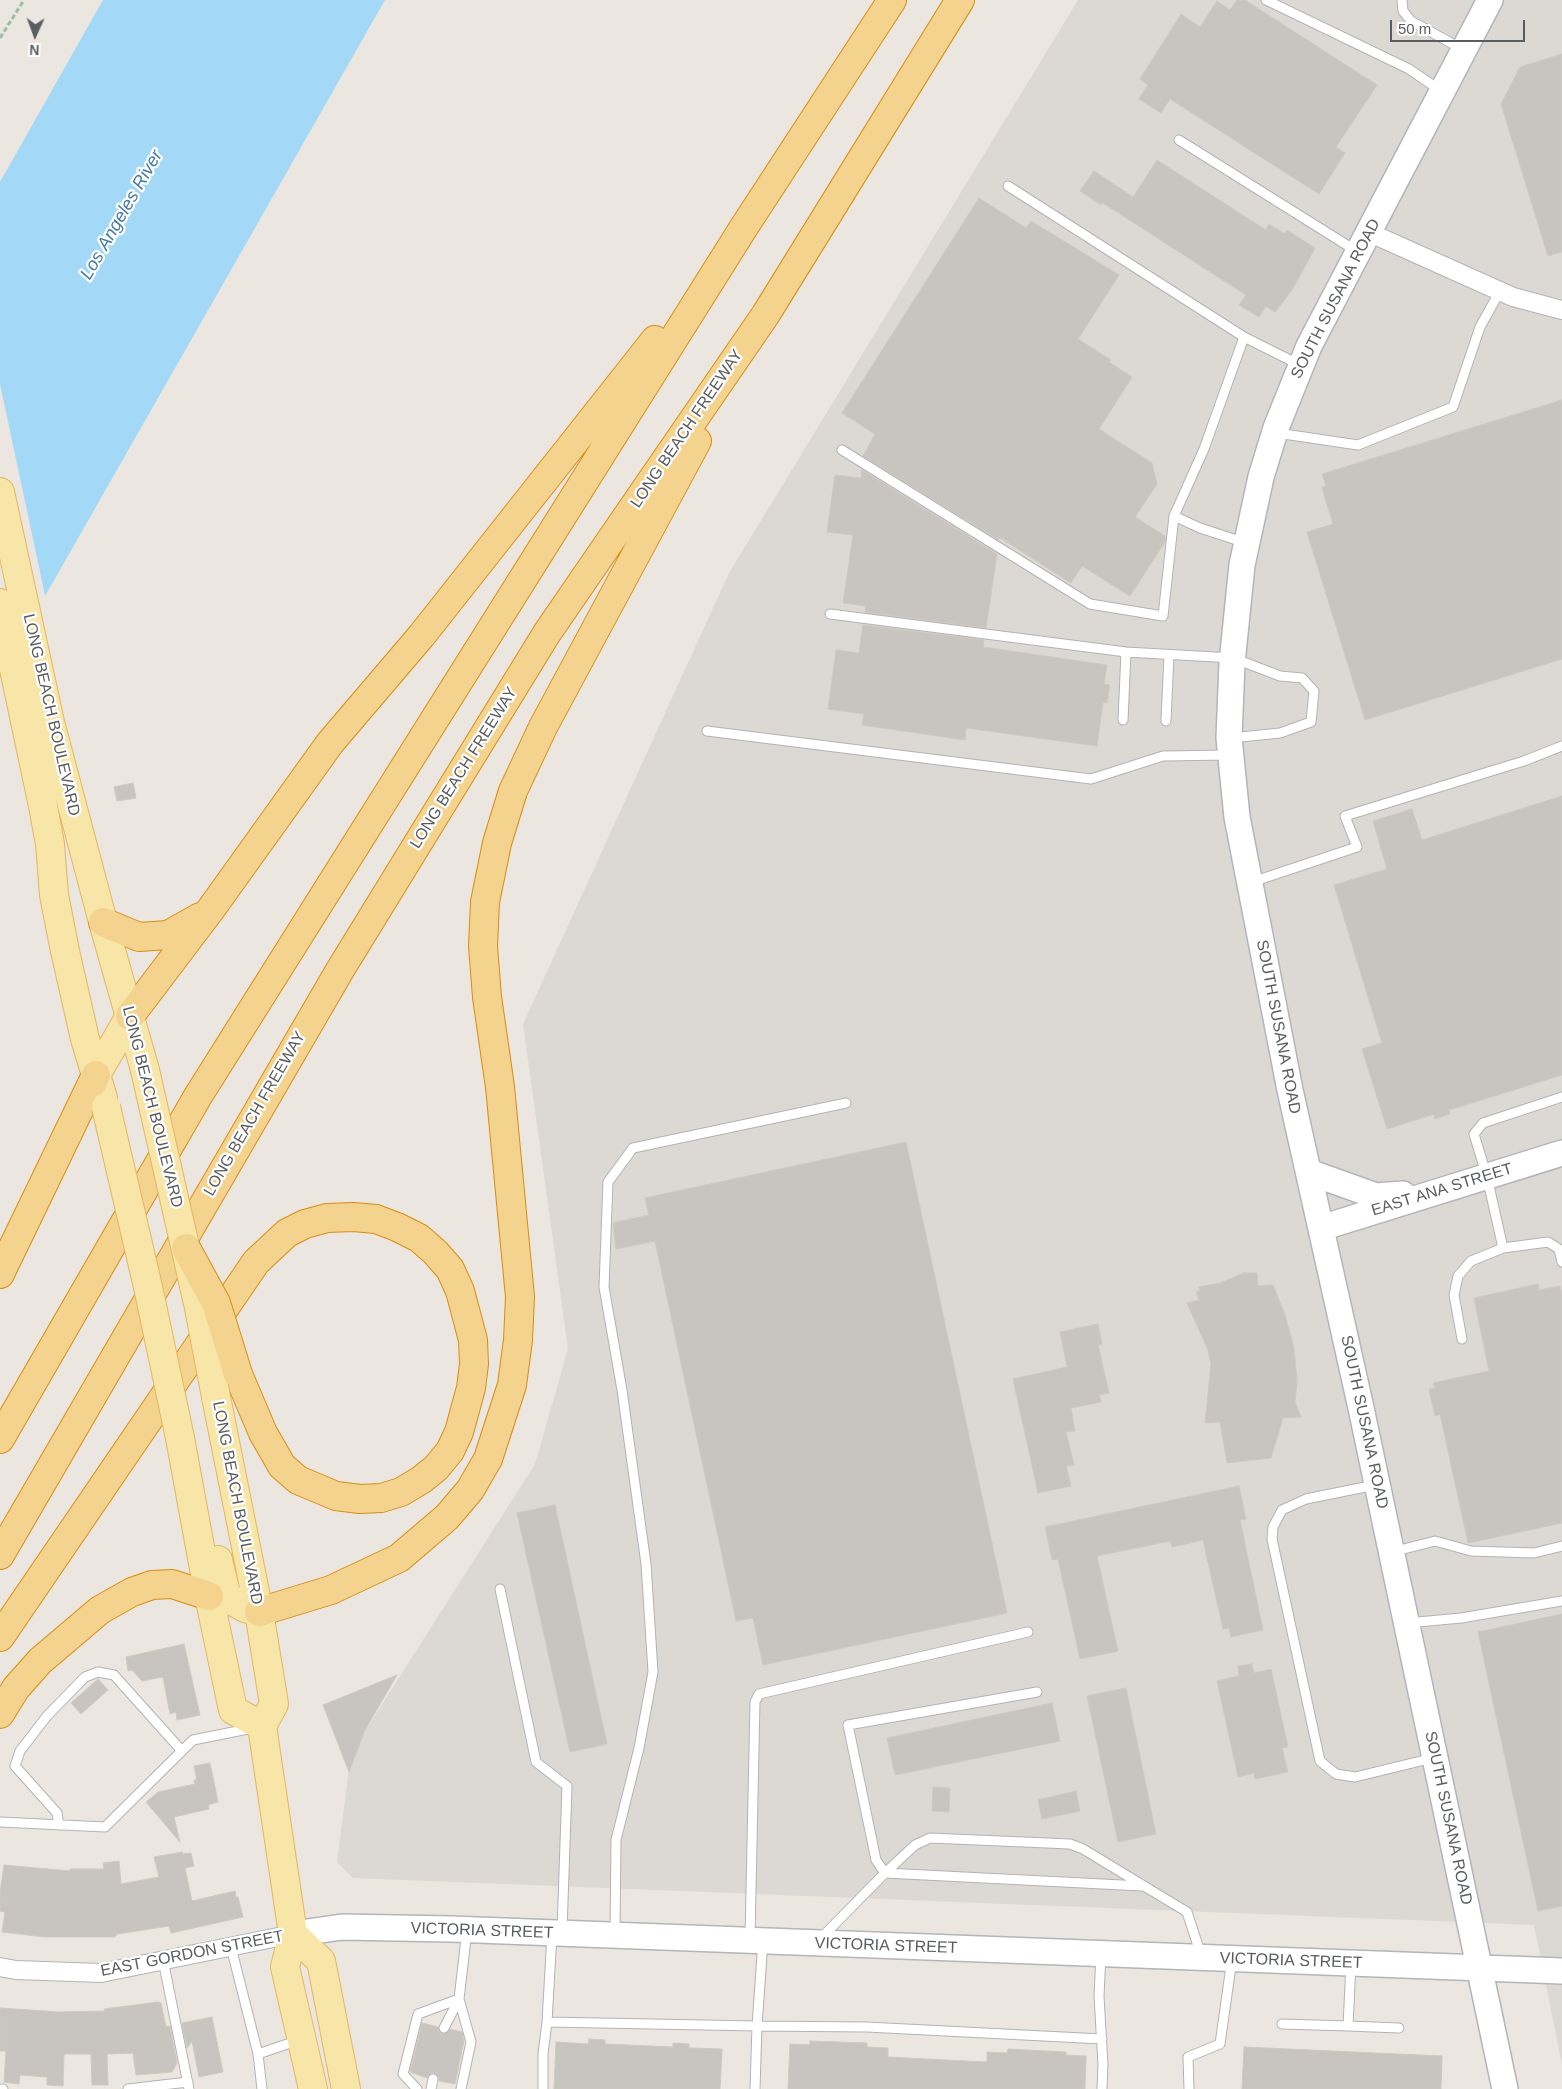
<!DOCTYPE html>
<style>
body{margin:0}
#map{position:relative;width:1562px;height:2089px;overflow:hidden;background:#ebe7e0;font-family:Helvetica,sans-serif}
canvas{display:block}
.north{position:absolute;left:10px;top:10px;width:50px;height:50px;-webkit-text-stroke:4px #fff;paint-order:stroke;rotate:182deg;font-size:14px;font-weight:700;line-height:20px;text-align:center;color:#595c60}
.north::after{content:'';display:block;margin:auto;width:18px;height:22px;background:#595c60;clip-path:polygon(50% 0,100% 100%,50% 72%,0 100%)}
.scale{position:absolute;left:1390px;top:20px;width:135px;height:22px;box-sizing:border-box;border:2px solid #595c60;border-top:0;padding-left:6px;font-size:15px;line-height:18px;white-space:nowrap;color:#595c60;-webkit-text-stroke:4px #fff;paint-order:stroke}
</style>
<div id="map">
<canvas width="1562" height="2089"></canvas>
<div class="north">N</div>
<div class="scale">50 m</div>
</div>
<script>
const g = document.querySelector('canvas').getContext('2d');
g.lineJoin = 'round';
function paint(path, color) { g.fillStyle = color; g.fill(path, 'evenodd'); }
const toPath = rows => new Path2D(rows.map(r => 'M' + r).join(''));
function strokePath(path, color, width, dash) { g.strokeStyle = color; g.lineWidth = width; g.lineCap = dash ? 'butt' : 'round'; g.setLineDash(dash || []); g.stroke(path); }
function write(font, color, halo, rows, align = 'center') {
  g.font = font + ' Helvetica,sans-serif'; g.lineWidth = 4.5; g.setLineDash([]); g.textBaseline = 'middle'; g.strokeStyle = halo; g.fillStyle = color; for (const [text, x, y, turn = 0] of rows) {
    g.save(); g.translate(x, y); g.rotate((+turn || 0) * Math.PI / 180); g.textAlign = isNaN(turn) ? turn : align; if (halo) g.strokeText(text, 0, 0); g.fillText(text, 0, 0); g.restore();
  }
}
paint(toPath([
 [1078,0,1562,0,1562,2065,1534,1925,353,1878,337,1862,351,1753,535,1464,568,1349,523,1024,729,573]
]), '#dcd9d4');
paint(toPath([
 [103,0,385,0,0,675,0,182]
]), '#a3d8f7');
paint(toPath([
 [0,384,46,600,0,677]
]), '#ebe7e0');
const building = toPath([
 [1237,0,1245,0,1377,85,1336,147,1345,153,1319,194,1170,99,1161,113,1139,99,1148,85,1140,79,1181,14,1200,27,1217,1,1230,10,1237,0],
 [1562,54,1562,252,1548,256,1501,104,1520,67,1562,54],
 [1157,160,1266,230,1269,224,1285,234,1287,230,1315,248,1292,290,1275,312,1266,306,1259,317,1239,305,1246,295,1103,203,1101,205,1080,191,1094,171,1133,197,1157,160],
 [979,198,1026,228,1031,221,1119,275,1078,339,1111,360,1109,362,1132,377,1099,429,1152,463,1157,484,1135,517,1165,536,1165,542,1130,596,1082,566,1071,583,999,537,999,540,863,456,875,434,842,413,979,198],
 [1562,400,1562,659,1365,720,1307,532,1333,524,1322,488,1326,485,1322,474,1562,400],
 [862,470,997,554,986,628,865,612,866,606,843,603,853,535,827,532,835,475,861,478,862,470],
 [863,625,984,640,983,647,1107,665,1104,684,1110,685,1107,703,1103,702,1097,746,966,728,965,740,862,725,864,714,828,709,836,650,859,653,863,625],
 [133,783,136,798,117,801,114,787,133,783],
 [1562,796,1562,1075,1449,1110,1450,1114,1435,1119,1434,1114,1387,1129,1362,1049,1382,1043,1334,885,1387,869,1373,821,1412,809,1422,840,1562,796],
 [906,1142,1007,1613,763,1665,753,1618,736,1621,655,1241,616,1249,613,1223,649,1215,645,1198,906,1142],
 [1244,1273,1257,1273,1258,1286,1273,1285,1285,1315,1294,1348,1297,1381,1295,1402,1301,1417,1283,1418,1271,1458,1227,1463,1220,1422,1205,1423,1211,1364,1208,1350,1187,1303,1199,1300,1196,1292,1200,1291,1199,1287,1220,1283,1244,1273],
 [1538,1284,1539,1290,1560,1286,1562,1295,1562,1523,1468,1543,1440,1414,1435,1416,1429,1389,1435,1388,1433,1383,1489,1371,1474,1298,1538,1284],
 [1098,1324,1102,1344,1098,1345,1109,1393,1099,1395,1101,1402,1071,1408,1075,1431,1066,1432,1074,1465,1066,1466,1071,1486,1038,1493,1013,1379,1067,1367,1060,1332,1098,1324],
 [1239,1486,1246,1519,1240,1520,1263,1630,1231,1637,1229,1628,1223,1629,1203,1540,1172,1547,1170,1541,1097,1556,1118,1651,1080,1659,1058,1559,1052,1560,1045,1527,1239,1486],
 [555,1505,607,1744,570,1752,517,1513,555,1505],
 [1562,1614,1562,1906,1538,1911,1478,1632,1562,1614],
 [184,1644,200,1715,177,1720,176,1712,170,1714,163,1677,142,1681,132,1670,128,1671,126,1657,184,1644],
 [1252,1664,1254,1673,1271,1669,1288,1747,1282,1748,1288,1772,1255,1779,1254,1773,1238,1777,1217,1681,1239,1676,1238,1666,1252,1664],
 [397,1675,365,1730,349,1772,323,1705,397,1675],
 [98,1679,108,1690,81,1714,71,1703,98,1679],
 [1126,1688,1156,1834,1118,1842,1087,1696,1126,1688],
 [1052,1703,1060,1741,895,1775,887,1738,1052,1703],
 [210,1763,218,1802,208,1805,209,1809,174,1817,180,1842,146,1802,158,1792,195,1784,194,1780,197,1780,194,1766,210,1763],
 [933,1787,950,1788,949,1812,932,1811,933,1787],
 [1076,1791,1080,1811,1042,1819,1038,1800,1076,1791],
 [182,1852,182,1854,191,1853,194,1866,185,1868,192,1901,235,1891,236,1897,238,1897,243,1917,171,1933,169,1926,117,1934,115,1937,45,1937,2,1932,5,1912,0,1911,0,1893,4,1865,70,1871,70,1869,104,1869,103,1863,119,1861,121,1884,159,1877,154,1857,182,1852],
 [158,2002,161,2003,166,2027,170,2026,177,2063,172,2072,136,2075,133,2053,107,2054,108,2085,92,2085,91,2054,64,2054,63,2086,47,2085,47,2077,20,2075,19,2084,4,2082,6,2051,0,2051,0,2008,59,2012,105,2011,104,2009,158,2002],
 [212,2017,223,2072,199,2077,192,2041,187,2048,182,2023,212,2017],
 [422,2023,438,2027,439,2032,444,2034,450,2029,462,2032,464,2041,455,2084,439,2081,439,2077,435,2073,431,2073,427,2078,410,2072,422,2023],
 [589,2039,605,2040,605,2044,673,2047,673,2043,689,2044,689,2048,722,2049,720,2089,554,2089,556,2042,588,2044,589,2039],
 [810,2041,867,2043,867,2047,888,2048,888,2057,925,2059,987,2062,987,2052,1007,2053,1008,2049,1066,2052,1066,2055,1086,2056,1085,2089,788,2089,790,2044,810,2045,810,2041],
 [1244,2047,1442,2056,1441,2089,1242,2089,1244,2047]
]);
paint(building, '#c8c4c0');
strokePath(building, '#cfc9bf', 1);
const lane = toPath([
 [1266,0,1409,69,1441,91],
 [1402,0,1403,11,1411,21,1462,49],
 [1179,140,1358,252],
 [1008,186,1244,337,1300,365],
 [1277,433,1358,445,1453,407,1480,327,1500,291],
 [842,450,1090,604,1163,616,1174,516,1204,449,1244,337],
 [1174,516,1200,528,1246,543],
 [830,614,1126,652,1233,658,1280,676,1302,678,1314,691,1311,722,1280,733,1231,738],
 [1123,720,1126,652],
 [1166,721,1169,655],
 [707,731,1091,779,1163,756,1228,755],
 [1252,882,1357,847,1345,816,1524,761,1562,746],
 [1503,1248,1548,1242,1559,1249,1562,1262],
 [1462,1339,1454,1295,1458,1276,1471,1261,1503,1248,1487,1177,1474,1134,1483,1123,1562,1097],
 [1375,1485,1306,1499,1282,1510,1273,1527,1272,1539,1320,1761,1336,1774,1355,1777,1433,1758],
 [1392,1552,1435,1541,1471,1551,1534,1553,1562,1546],
 [500,1589,536,1762,567,1786,562,1931],
 [1407,1623,1461,1618,1562,1601],
 [1037,1692,848,1725,876,1860,885,1873,1142,1886],
 [0,1822,105,1827,193,1740,253,1728],
 [59,1825,57,1813,15,1766,20,1751,47,1716,85,1677,98,1672,114,1675,182,1751],
 [615,1933,616,1840,639,1748,653,1672,646,1564,622,1390,604,1287,608,1182,633,1148,846,1103],
 [750,1938,755,1702,759,1694,1028,1632],
 [820,1939,885,1873,915,1845,930,1838,1070,1844,1083,1849,1187,1912,1201,1955],
 [231,1947,258,2054],
 [1101,1954,1099,1996,1103,2065,1102,2089],
 [163,1960,189,2089],
 [547,2022,552,1934],
 [1282,2024,1348,2026,1351,1964],
 [1348,2026,1399,2028],
 [444,2028,459,1999],
 [0,2089,3,2089],
 [128,2089,188,2082],
 [262,2089,258,2054,299,2040],
 [417,2089,403,2074,418,2014,459,1999],
 [431,2089,433,2079],
 [461,2089,471,2042,459,1999,467,1930],
 [543,2089,543,2054,547,2022,757,2026,763,1941],
 [755,2089,757,2026,867,2027,1102,2039],
 [1189,2089,1188,2057,1220,2044,1232,1959]
]);
const street = toPath([
 [1368,232,1513,297,1562,310],
 [0,1967,16,1970,101,1973,293,1934]
]);
const secondary = toPath([
 [1490,0,1309,346,1276,428,1261,477,1242,565,1232,663,1229,738,1237,817,1290,1090,1361,1408,1505,2089],
 [1309,1172,1376,1196,1403,1194],
 [1321,1228,1562,1153],
 [293,1934,342,1927,451,1929,1562,1971]
]);
const primary = toPath([
 [0,492,50,722,103,922,145,1070],
 [0,603,43,806,50,844,54,895,65,951,85,1039,103,1098],
 [96,1075,130,1016],
 [216,1397,259,1612,274,1704,262,1726,293,1934,285,1967,313,2089],
 [180,1438,209,1596,233,1710,262,1726],
 [218,1560,226,1593,232,1601,245,1608,259,1612],
 [293,1934,321,1961,346,2089]
]);
const highway = toPath([
 [103,922,139,937,168,935,200,917],
 [130,1016,211,909,330,743,422,635,655,340],
 [0,1274,96,1075],
 [0,1439,198,1096,744,227,892,0],
 [0,1555,340,970,547,633,766,314,960,0],
 [259,1612,331,1590,399,1558,447,1517,470,1490,488,1459,512,1385,518,1340,520,1297,500,1087,487,997,483,946,485,902,497,843,513,791,543,727,697,441],
 [0,1637,256,1262,287,1233,305,1224,327,1218,353,1217,376,1219,397,1227,419,1238,435,1252,450,1269,460,1291,473,1340,474,1364,471,1388,459,1432,450,1451,436,1468,421,1480,401,1492,381,1498,360,1499,336,1496,298,1480,282,1466,263,1433,238,1374],
 [0,1714,16,1688,40,1661,100,1610,132,1592,152,1585,172,1584,209,1596]
]);
strokePath(lane, '#b1b3b7', 11);
strokePath(street, '#b1b3b7', 20);
strokePath(secondary, '#b2b5ba', 28);
strokePath(primary, '#e5b65f', 30);
strokePath(highway, '#d88d12', 30);
strokePath(toPath([
 [0,38,24,0]
]), '#98c1a0', 3, [5, 2.5]);
strokePath(lane, '#fff', 9);
strokePath(street, '#fff', 18);
strokePath(secondary, '#fff', 25);
strokePath(primary, '#f8e5a8', 28);
strokePath(highway, '#f3d38e', 28);
const primaryBridge = toPath([
 [145,1070,199,1308,216,1397],
 [106,1107,148,1287,180,1438]
]);
const highwayBridge = toPath([
 [186,1248,216,1303,238,1374]
]);
strokePath(primaryBridge, '#e5b65f', 30, []);
strokePath(highwayBridge, '#d88d12', 30, []);
strokePath(primaryBridge, '#f8e5a8', 28);
strokePath(highwayBridge, '#f3d38e', 28);
write('16px', '#595c60', '#fff', [
 ["SOUTH SUSANA ROAD",1336,299,-63],
 ["LONG BEACH FREEWAY",687,429,-56],
 ["LONG BEACH BOULEVARD",51,715,77],
 ["LONG BEACH FREEWAY",464,768,-58],
 ["SOUTH SUSANA ROAD",1278,1027,79],
 ["LONG BEACH BOULEVARD",152,1107,76],
 ["LONG BEACH FREEWAY",255,1114,-60],
 ["EAST ANA STREET",1442,1190,-17],
 ["SOUTH SUSANA ROAD",1364,1422,78],
 ["LONG BEACH BOULEVARD",237,1503,79],
 ["SOUTH SUSANA ROAD",1448,1818,78],
 ["VICTORIA STREET",482,1931,2],
 ["VICTORIA STREET",886,1946,2],
 ["EAST GORDON STREET",192,1954,-11],
 ["VICTORIA STREET",1291,1961,2]
]);
write('italic 18px', '#437aa6', '#fff', [
 ["Los Angeles River",122,215,-60]
]);
</script>
